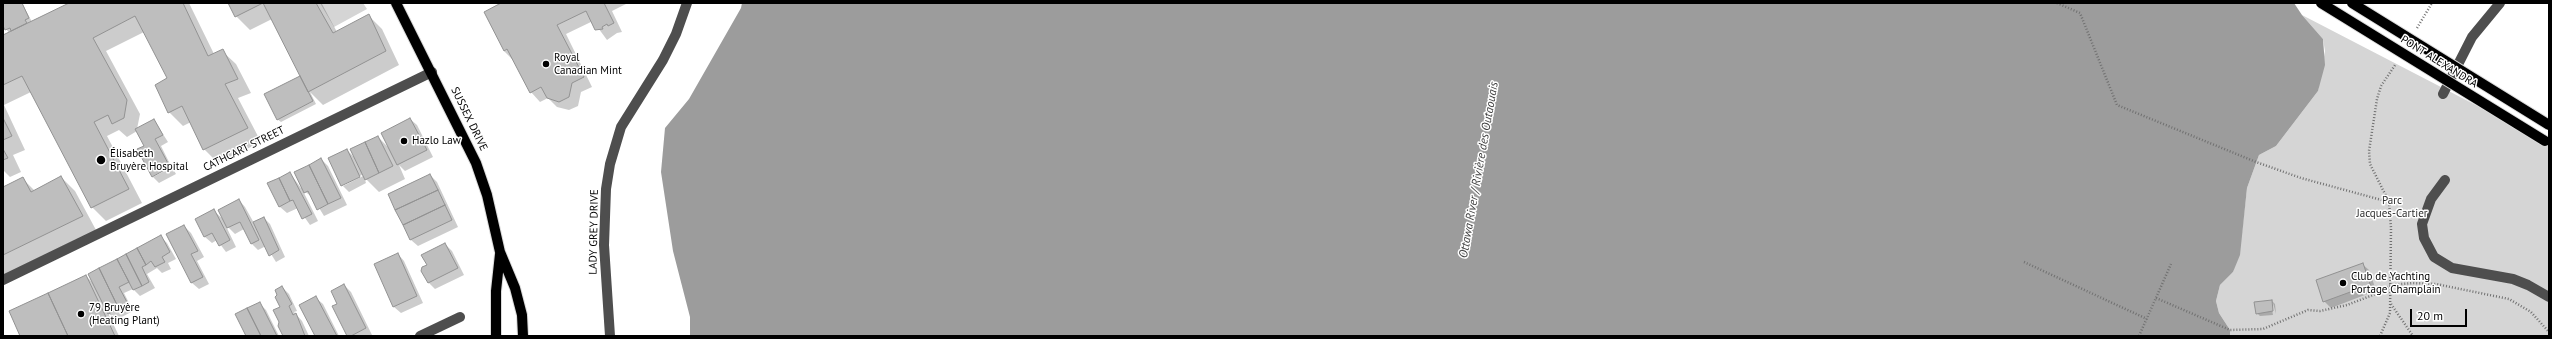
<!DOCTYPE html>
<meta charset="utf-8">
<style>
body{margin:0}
#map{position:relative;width:2552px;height:339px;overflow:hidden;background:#fff;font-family:"PT Sans",sans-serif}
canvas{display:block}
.frame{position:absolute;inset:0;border:4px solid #000;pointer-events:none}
.scale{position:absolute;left:2410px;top:309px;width:57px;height:18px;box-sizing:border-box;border:2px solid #000;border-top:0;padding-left:5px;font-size:12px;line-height:14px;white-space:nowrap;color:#000;-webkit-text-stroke:3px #fff;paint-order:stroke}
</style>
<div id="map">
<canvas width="2552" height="339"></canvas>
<div class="frame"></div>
<div class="scale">20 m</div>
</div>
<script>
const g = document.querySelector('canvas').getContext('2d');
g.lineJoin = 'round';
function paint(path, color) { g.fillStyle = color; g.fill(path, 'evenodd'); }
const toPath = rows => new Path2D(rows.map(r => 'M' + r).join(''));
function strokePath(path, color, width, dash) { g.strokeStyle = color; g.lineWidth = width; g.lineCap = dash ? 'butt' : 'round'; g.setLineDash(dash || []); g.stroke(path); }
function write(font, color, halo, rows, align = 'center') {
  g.font = font + ' "PT Sans",sans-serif'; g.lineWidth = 3; g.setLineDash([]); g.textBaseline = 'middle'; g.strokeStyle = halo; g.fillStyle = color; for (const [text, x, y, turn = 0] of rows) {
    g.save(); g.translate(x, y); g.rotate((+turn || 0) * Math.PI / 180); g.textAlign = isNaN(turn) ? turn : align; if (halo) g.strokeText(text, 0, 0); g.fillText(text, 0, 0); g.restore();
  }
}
paint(toPath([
 [320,3,363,3,367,9,334,27],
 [2302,15,2549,143,2549,336,2230,336,2230,330,2219,313,2216,301,2220,285,2233,272,2242,232,2247,188,2259,155,2276,146,2318,91,2325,51,2323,39]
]), '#d5d5d5');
paint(toPath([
 [742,3,2294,3,2302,15,2323,39,2325,65,2318,91,2276,146,2259,155,2247,188,2240,255,2233,272,2220,285,2216,301,2219,313,2230,330,2230,336,690,336,690,317,673,251,661,172,665,128,689,99,741,8]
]), '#9c9c9c');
paint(toPath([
 [3,3,22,3,32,22,71,3,189,3,214,54,222,51,236,64,251,93,238,98,261,142,218,163,204,149,191,122,183,126,169,112,169,79,144,32,106,51,140,114,137,129,154,120,168,142,161,146,171,166,153,175,153,177,145,146,137,131,127,137,119,130,107,136,142,203,106,221,92,207,31,92,4,105,25,150,13,155,21,172,10,177,4,171,3,174,3,36,9,33,3,24],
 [230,3,324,3,322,4,337,32,368,15,382,29,399,65,323,105,310,92,316,104,281,122,277,119,302,76,272,19,250,30,236,16],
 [503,3,628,3,612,11,622,32,617,33,607,40,593,21,566,34,592,87,581,92,578,106,569,110,557,107,548,98,540,102,531,92,513,60,504,51],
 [410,119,417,125,433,157,405,171,399,165,405,179,379,192,364,177,366,183,349,192,342,185,347,150,356,159,378,137,389,148],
 [364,174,365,175,343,186,343,184],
 [321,159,328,166,347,205,324,216,313,198,302,189,318,221,310,225,298,208,287,213,280,207,268,184,290,173,301,188],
 [172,167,176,174,159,183,153,177],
 [430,175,437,182,458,227,418,246,411,240,389,195],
 [61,177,75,191,96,230,3,275,3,188,23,179,35,191],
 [239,200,245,207,254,223,264,218,270,224,285,257,276,262,266,246,258,250,252,244,244,229,235,234,225,224,236,247,226,252,217,240,212,243,205,237,197,219,214,211,224,220],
 [184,226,191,233,204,257,197,261,209,284,199,289,192,283,167,235],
 [161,237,167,243,176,259,168,263,171,269,162,273,157,268,147,274,155,288,140,296,133,289,124,293,133,311,116,320,108,313,119,336,22,336,86,276,94,284],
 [445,244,452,251,464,275,435,289,429,283,428,266],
 [398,254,404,261,423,303,401,313,394,307,375,264],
 [2362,264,2369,270,2377,293,2372,295,2370,293,2331,308,2324,301],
 [344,285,351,292,372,335,348,336,338,304],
 [282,287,289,294,297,311,294,312,302,321,309,336,284,336,281,307],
 [316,298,323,304,339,336,316,336],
 [2272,301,2275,304,2276,314,2273,303,2271,303,2273,315,2260,316,2257,313],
 [259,303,266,310,279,336,247,336]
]), '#0003');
const building = toPath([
 [3,3,22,3,29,18,25,20,27,23,11,31,10,28,5,30,3,26,3,3],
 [69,3,183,3,208,56,223,49,238,79,225,84,248,128,203,150,182,106,168,113,155,85,167,78,135,16,93,38,127,100,124,118,112,124,108,115,94,122,129,189,91,208,22,76,3,85,3,35,69,3],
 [228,3,316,3,333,33,369,14,386,51,308,92,263,3,235,17,228,3],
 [501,3,604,3,614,23,608,26,607,24,602,27,603,29,595,30,586,11,557,25,584,77,572,83,569,97,559,102,547,98,541,87,530,93,507,49,504,51,484,12,501,3],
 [300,76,313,101,277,120,264,94,300,76],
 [3,118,12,136,3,140,3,118],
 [410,118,427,150,397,165,381,133,410,118],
 [154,119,163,135,155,139,170,167,152,177,137,149,144,146,135,129,154,119],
 [378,136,393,166,379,173,365,142,378,136],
 [365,142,379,173,365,180,350,149,365,142],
 [3,149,8,158,3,160,3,149],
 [347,149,360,177,341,186,328,158,347,149],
 [321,158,341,198,328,204,309,165,321,158],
 [309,165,328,204,317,210,308,191,304,193,294,172,309,165],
 [290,172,312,214,302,219,293,200,290,201,279,178,290,172],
 [430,174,438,190,395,210,388,194,430,174],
 [61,176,83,216,3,255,3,187,23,177,31,192,61,176],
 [279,178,290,201,279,207,267,183,279,178],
 [438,190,445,205,403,225,395,210,438,190],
 [239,199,259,240,251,244,240,222,227,228,218,210,239,199],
 [445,205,452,220,410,240,403,225,445,205],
 [214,209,230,240,219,246,212,233,204,237,195,219,214,209],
 [264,217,279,250,269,256,253,222,264,217],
 [184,225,198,251,191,254,203,277,191,283,166,234,184,225],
 [161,235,170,252,162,257,165,262,155,267,151,261,146,265,137,248,161,235],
 [445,243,458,268,428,283,421,271,422,267,427,265,421,255,445,243],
 [137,248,146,265,142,267,149,282,142,286,126,254,137,248],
 [398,253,417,296,393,307,374,264,398,253],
 [126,254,142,286,133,290,117,259,126,254],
 [117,259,129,282,119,287,128,304,119,309,99,268,117,259],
 [2363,263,2371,287,2365,289,2364,287,2323,302,2316,280,2363,263],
 [99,268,119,309,108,314,88,274,99,268],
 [86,275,115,336,68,336,48,293,86,275],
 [344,284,366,328,351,336,347,336,332,306,337,304,331,291,344,284],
 [282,286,292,304,289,306,293,315,296,313,305,336,283,336,278,326,279,322,273,310,280,307,275,297,277,295,275,290,282,286],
 [48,293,68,336,20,336,9,311,48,293],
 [316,296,337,336,315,336,299,305,316,296],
 [2272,300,2273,311,2256,314,2254,302,2272,300],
 [260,302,277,336,261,336,247,308,260,302],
 [247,308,261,336,246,336,235,314,247,308]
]);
paint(building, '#bebebe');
strokePath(building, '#929292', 1);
const major = toPath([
 [396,3,476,163,487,195,500,252,515,288,522,315,523,336],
 [496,336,496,291,500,254]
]);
strokePath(major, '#dbdbdb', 12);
strokePath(toPath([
 [2057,3,2080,13,2117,105,2256,162,2301,178,2389,202],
 [2417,28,2432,3],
 [2024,262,2147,319],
 [2156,298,2230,330,2263,329,2308,310,2320,311,2347,305,2378,293,2391,285,2413,283,2436,284,2509,299,2531,312,2549,332],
 [2391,304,2413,336],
 [2139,336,2171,264],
 [2380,336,2390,313,2391,228,2389,202,2370,164,2369,151,2377,99,2381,86,2395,65]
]), '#707070', 2.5, [1, 2]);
strokePath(toPath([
 [2443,94,2472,37,2500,3],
 [2445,180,2431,199,2422,224,2424,238,2434,257,2452,268,2513,279,2528,285,2549,297],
 [3,280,432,72],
 [420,336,460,317],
 [610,336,604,245,606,189,610,164,621,127,663,60,676,34,687,3]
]), '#4e4e4e', 10);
strokePath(major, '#000', 10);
const majorBridge = toPath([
 [2321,3,2545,141],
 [2352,3,2549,125]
]);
strokePath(majorBridge, '#dbdbdb', 12, []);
strokePath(majorBridge, '#000', 10);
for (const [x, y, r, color] of [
 [546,64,4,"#000"],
 [404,141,4,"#000"],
 [101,160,5,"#000"],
 [2343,283,4,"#000"],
 [81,314,4,"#000"]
]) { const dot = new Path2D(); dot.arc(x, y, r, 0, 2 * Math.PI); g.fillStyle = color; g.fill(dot); strokePath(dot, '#fff', 1.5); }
write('11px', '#000', '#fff', [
 ["Royal",554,58],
 ["Canadian Mint",554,71],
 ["Hazlo Law",412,141],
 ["Élisabeth",110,154],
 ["Bruyère Hospital",110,167],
 ["Club de Yachting",2351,277],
 ["Portage Champlain",2351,290],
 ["79 Bruyère",89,308],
 ["(Heating Plant)",89,321]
], 'left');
write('11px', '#000', '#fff', [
 ["PONT ALEXANDRA",2439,62,32],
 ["SUSSEX DRIVE",469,119,64],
 ["CATHCART STREET",244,149,-26],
 ["LADY GREY DRIVE",594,232,-89]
]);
write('11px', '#2c2c2c', '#fff', [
 ["Parc",2392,201],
 ["Jacques-Cartier",2392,214]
]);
write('italic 12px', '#3d3d3d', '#fff', [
 ["Ottawa River / Rivière des Outaouais",1479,170,-80]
]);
</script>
